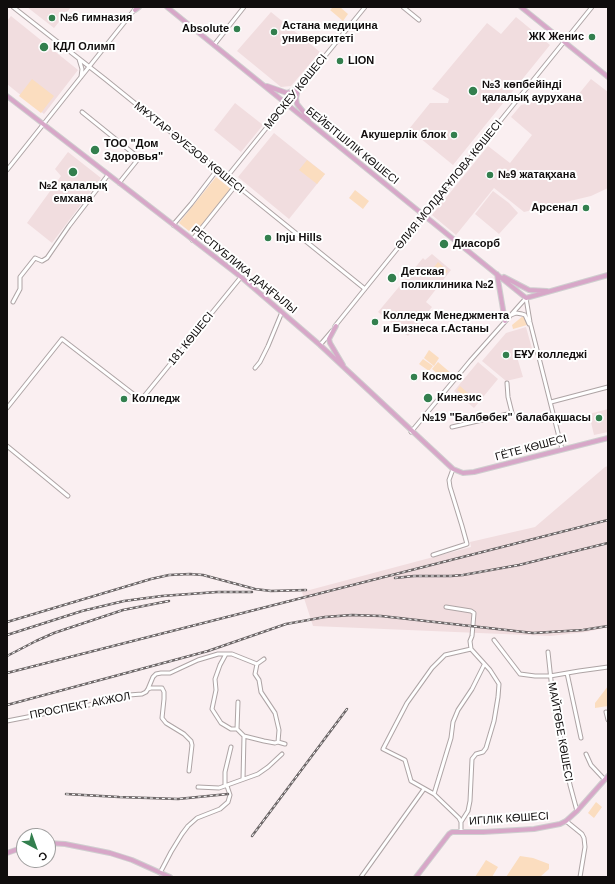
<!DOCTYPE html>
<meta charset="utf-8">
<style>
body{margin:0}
#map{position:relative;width:615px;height:884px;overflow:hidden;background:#faeff1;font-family:Arial,sans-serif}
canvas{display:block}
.frame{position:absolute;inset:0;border:8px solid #100d0d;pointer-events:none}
.north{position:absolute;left:16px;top:828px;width:40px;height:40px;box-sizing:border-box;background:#fff;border:1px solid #9f9e9e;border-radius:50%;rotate:139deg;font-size:11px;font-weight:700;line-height:16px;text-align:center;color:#100d0d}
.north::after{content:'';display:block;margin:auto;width:14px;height:18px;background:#337f4e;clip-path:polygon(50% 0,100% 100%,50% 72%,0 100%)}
</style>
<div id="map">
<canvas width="615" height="884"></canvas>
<div class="frame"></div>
<div class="north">С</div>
</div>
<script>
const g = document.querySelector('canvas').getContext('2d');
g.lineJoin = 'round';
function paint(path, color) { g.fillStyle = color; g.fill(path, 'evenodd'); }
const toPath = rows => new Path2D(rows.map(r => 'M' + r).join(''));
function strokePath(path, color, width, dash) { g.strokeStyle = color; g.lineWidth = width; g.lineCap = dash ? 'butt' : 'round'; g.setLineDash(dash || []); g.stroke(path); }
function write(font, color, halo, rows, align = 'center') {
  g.font = font + ' Arial,sans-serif'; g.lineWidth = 4; g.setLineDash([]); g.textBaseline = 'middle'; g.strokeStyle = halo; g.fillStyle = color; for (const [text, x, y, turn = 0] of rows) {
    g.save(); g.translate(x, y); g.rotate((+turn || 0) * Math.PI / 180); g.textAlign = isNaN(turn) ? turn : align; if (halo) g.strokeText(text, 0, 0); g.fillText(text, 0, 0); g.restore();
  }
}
paint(toPath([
 [27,7,71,7,54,28],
 [271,12,320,52,291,86,281,87,237,51],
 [11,16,78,70,44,114,7,84,7,21],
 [516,17,550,45,453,165,409,129,430,103,448,103,449,99,432,89,487,23,501,34],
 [591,79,608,92,608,188,591,196,524,212,494,188,456,235,432,215,488,146,510,163,532,135,511,117,521,105,565,95,573,101],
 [235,103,263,125,241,152,214,130],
 [274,133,325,174,289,219,238,177],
 [68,152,101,178,52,243,27,223,61,176,55,169],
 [493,191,509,203,518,213,499,234,475,214],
 [432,254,451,270,426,302,432,307,408,336,378,312,423,258,425,260],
 [526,327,533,352,517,357,523,377,506,381,482,361,506,333],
 [478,362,498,379,474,408,454,391],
 [608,409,608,432,594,435,589,414],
 [608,466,608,627,586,632,550,636,313,626,302,592,471,547,470,542,535,527,605,467]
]), '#f1dddf');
paint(toPath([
 [333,7,340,7,348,14,343,21,330,10],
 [32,79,54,96,41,113,19,96],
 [307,160,325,174,317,184,299,170],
 [216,177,231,189,194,235,179,223],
 [355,190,369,201,363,209,349,198],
 [438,262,448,271,443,276,434,267],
 [523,316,526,319,527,325,513,329,512,325],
 [429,350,439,358,434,366,424,358],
 [423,359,433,366,429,371,419,364],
 [438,362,452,374,446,381,432,369],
 [460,386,472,397,469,400,457,390],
 [608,686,608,706,595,708,595,703],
 [596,802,602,807,594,818,588,813],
 [520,856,533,858,549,864,549,869,540,877,506,877],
 [486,860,498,867,492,877,475,877]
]), '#fbddbf');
const minor = toPath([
 [13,7,105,79,365,289],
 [403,7,419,20],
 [214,45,244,7],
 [79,59,82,69,81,77],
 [303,83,365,7],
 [82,112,139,158,119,183],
 [7,170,135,9],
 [226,178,297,90],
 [173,225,191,204,217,170],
 [192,240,236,185],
 [526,298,530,322,562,449],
 [13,302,20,289,20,277,35,258,42,261,47,258,69,226,108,175],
 [511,315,516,313,522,314,525,315,529,324],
 [335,326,592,7],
 [320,345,332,331],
 [255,368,260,362,268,346,282,312],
 [551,402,608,387],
 [7,408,62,339,141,400,241,277],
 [452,427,512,413,508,397,507,383],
 [411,432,470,361,526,298],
 [7,446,45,477,68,496],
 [433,555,467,544,462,526,450,487,449,480,453,469],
 [446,607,471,611,474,613,472,636,470,641,471,649],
 [494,640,520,674,535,676,550,676,579,671,608,667],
 [548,652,553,699,570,785,577,811],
 [226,654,220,665,215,679,216,690,212,709,221,723,231,729,237,729],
 [264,659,257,664,255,674,259,680,261,692,275,713,279,730,278,742,285,744],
 [567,673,581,738],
 [148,689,153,677,156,674,161,673,170,673,198,660,218,654,232,654,257,664],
 [238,702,237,729,244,736,264,741,275,743,278,742],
 [606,712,608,720],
 [7,721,109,701,129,695,142,694,146,692,148,689,151,688,162,688,164,692,164,699,162,718,166,723,184,734,191,741,192,745,189,771],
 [586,754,591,765,605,780],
 [243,779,244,736],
 [225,786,225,772,231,747],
 [198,787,219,788,258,774,268,767,282,754],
 [434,794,451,738,453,722,458,710,472,689,484,665],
 [566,821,582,834,584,838,585,847,580,877],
 [461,822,459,818,434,794,411,781,405,760,383,749,407,703,432,668,445,655,471,649,490,670,499,684,498,697,494,721,486,748,483,752,476,754,472,759,470,801,468,811,461,822,461,831],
 [160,873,171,852,182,834,188,826,197,818,220,809,228,802,230,795,227,786],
 [361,877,424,789]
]);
const major = toPath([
 [167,7,526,298,608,275],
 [521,7,608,77],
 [135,10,139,7],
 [267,86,287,93,294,90,304,83],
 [298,89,296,98,297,104,306,115,309,122],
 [7,96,241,277,320,345,453,469,463,473,474,472,608,438],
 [497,274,505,321],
 [504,277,529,290,547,291],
 [336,326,329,339,330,343,343,365],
 [48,843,65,844,110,853,132,860,170,877],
 [7,853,24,847],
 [416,877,449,834,452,832,483,832,534,829,560,824,566,821,577,811,608,776]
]);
strokePath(minor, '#aea4a5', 5);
strokePath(major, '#cfcfcf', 6);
strokePath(minor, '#fff', 3);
strokePath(major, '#d7a7c8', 4);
const rail = toPath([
 [395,578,414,576,451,576,463,575,519,565,608,543],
 [7,622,151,579,169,575,190,574,203,575,255,589,271,591,306,590],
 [7,635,82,611,124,601,162,596,217,592,252,592],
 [7,656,36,641,54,633,123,610,169,601],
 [7,673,608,520],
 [7,705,208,651,286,624,325,617,352,615,381,616,533,633,583,630,608,626],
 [66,794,119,797,178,799,228,794],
 [252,836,347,709]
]);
strokePath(rail, '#6c6667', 2.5);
strokePath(rail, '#fff', 1, [3]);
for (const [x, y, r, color] of [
 [52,18,4,"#337f4e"],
 [237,29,4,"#337f4e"],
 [274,32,4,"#337f4e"],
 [592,37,4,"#337f4e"],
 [44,47,5,"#337f4e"],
 [340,61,4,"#337f4e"],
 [473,91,5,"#337f4e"],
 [454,135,4,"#337f4e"],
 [95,150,5,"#337f4e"],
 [73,172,5,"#337f4e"],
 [490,175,4,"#337f4e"],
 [586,208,4,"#337f4e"],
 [268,238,4,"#337f4e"],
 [444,244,5,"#337f4e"],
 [392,278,5,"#337f4e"],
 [375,322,4,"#337f4e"],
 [506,355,4,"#337f4e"],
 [414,377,4,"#337f4e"],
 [428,398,5,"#337f4e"],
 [124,399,4,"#337f4e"],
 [599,418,4,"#337f4e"]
]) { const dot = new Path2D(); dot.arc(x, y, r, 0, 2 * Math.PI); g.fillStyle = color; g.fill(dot); strokePath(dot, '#fff', 1.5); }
write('bold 11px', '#100d0d', '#fff', [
 ["№6 гимназия",60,18],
 ["Астана медицина",282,26],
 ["университеті",282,39],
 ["Absolute",229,29,"right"],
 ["ЖК Женис",584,37,"right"],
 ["КДЛ Олимп",53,47],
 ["LION",348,61],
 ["№3 көпбейінді",482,85],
 ["қалалық аурухана",482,98],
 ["Акушерлік блок",446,135,"right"],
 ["ТОО \"Дом",104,144],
 ["Здоровья\"",104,157],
 ["№9 жатақхана",498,175],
 ["№2 қалалық",73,186,"center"],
 ["емхана",73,199,"center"],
 ["Арсенал",578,208,"right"],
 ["Inju Hills",276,238],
 ["Диасорб",453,244],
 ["Детская",401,272],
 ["поликлиника №2",401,285],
 ["Колледж Менеджмента",383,316],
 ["и Бизнеса г.Астаны",383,329],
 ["ЕҰУ колледжі",514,355],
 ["Космос",422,377],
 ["Кинезис",437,398],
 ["Колледж",132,399],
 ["№19 \"Балбөбек\" балабақшасы",591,418,"right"]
], 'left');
write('11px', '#100d0d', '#fff', [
 ["МӘСКЕУ КӨШЕСІ",296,92,-51],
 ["БЕЙБІТШІЛІК КӨШЕСІ",352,146,39],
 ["МҰХТАР ӘУЕЗОВ КӨШЕСІ",189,148,39],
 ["ӘЛИЯ МОЛДАҒҰЛОВА КӨШЕСІ",449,185,-51],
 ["РЕСПУБЛИКА ДАҢҒЫЛЫ",244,270,39],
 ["181 КӨШЕСІ",191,339,-51],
 ["ГЁТЕ КӨШЕСІ",531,448,-15],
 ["ПРОСПЕКТ АКЖОЛ",80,706,-11],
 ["МАЙТӨБЕ КӨШЕСІ",560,732,80],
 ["ИГІЛІК КӨШЕСІ",509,819,-4]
]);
</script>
